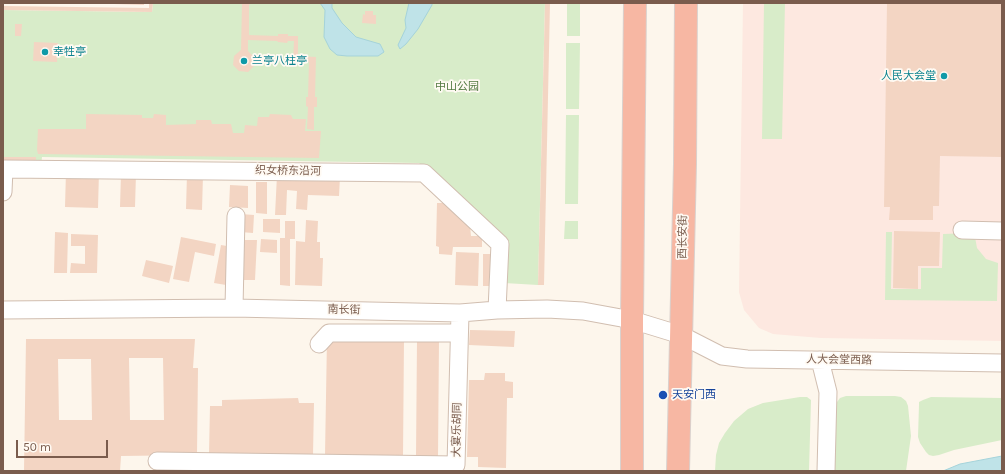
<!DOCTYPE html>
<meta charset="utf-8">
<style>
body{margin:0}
#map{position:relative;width:1005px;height:474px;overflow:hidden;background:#fdf6ec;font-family:Karla,sans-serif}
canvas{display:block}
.frame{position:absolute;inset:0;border:4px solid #7a5c4d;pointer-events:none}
.scale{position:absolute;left:16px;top:440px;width:92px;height:18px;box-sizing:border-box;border:2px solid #7a5c4d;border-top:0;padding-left:5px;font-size:12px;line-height:14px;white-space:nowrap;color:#7a5c4d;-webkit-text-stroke:3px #fffaf3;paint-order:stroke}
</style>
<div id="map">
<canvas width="1005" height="474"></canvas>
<div class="frame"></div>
<div class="scale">50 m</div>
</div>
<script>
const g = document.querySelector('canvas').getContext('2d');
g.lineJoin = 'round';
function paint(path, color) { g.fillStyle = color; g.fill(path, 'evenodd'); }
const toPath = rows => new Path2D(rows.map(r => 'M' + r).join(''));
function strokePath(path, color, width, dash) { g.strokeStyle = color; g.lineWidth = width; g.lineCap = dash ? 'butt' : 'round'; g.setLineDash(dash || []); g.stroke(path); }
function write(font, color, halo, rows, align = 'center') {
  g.font = font + ' Karla,"Noto Sans SC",sans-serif'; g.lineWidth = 3.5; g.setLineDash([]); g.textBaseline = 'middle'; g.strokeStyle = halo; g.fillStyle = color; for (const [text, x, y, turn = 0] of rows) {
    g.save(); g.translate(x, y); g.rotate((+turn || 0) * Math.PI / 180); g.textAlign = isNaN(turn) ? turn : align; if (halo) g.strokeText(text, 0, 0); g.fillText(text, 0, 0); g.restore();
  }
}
paint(toPath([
 [743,3,1002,3,1002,341,821,338,773,334,759,328,744,310,739,292]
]), '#fde8e0');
paint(toPath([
 [153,3,545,3,538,285,504,283,505,246,419,163,42,157,41,167,3,166,3,10,152,12],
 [567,3,580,3,580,36,567,36],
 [764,3,785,3,782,139,762,139],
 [566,43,580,43,579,109,566,109],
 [566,115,579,115,578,204,565,204],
 [565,221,578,221,578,239,564,239],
 [886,232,892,232,891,289,921,289,921,268,942,268,943,234,971,233,975,237,977,248,986,259,998,263,997,301,885,300],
 [846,396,895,396,901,397,906,401,908,406,911,436,906,471,833,471,837,402,840,398],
 [800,397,807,397,811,400,809,471,715,471,716,455,719,443,725,433,734,421,748,409,763,403],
 [931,397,1002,398,1002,440,954,450,939,455,933,456,929,455,926,452,920,443,918,437,919,405,919,402,923,400]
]), '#d8ecc9');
const water = toPath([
 [320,3,332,3,332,8,342,23,356,37,380,44,384,52,378,56,347,56,337,55,330,49,324,37,325,10,320,3],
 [409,3,432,3,432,5,418,29,406,44,400,49,398,45,406,28,405,20,409,3],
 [1002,456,1002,471,943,471,960,464,1002,456]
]);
paint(water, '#bfe3e8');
strokePath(water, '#a5d3da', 1);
paint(toPath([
 [114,3,144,3,144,5,114,4],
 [149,3,153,3,152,12,3,10,3,6,149,8],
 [242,3,251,3,249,5,249,35,278,36,278,34,288,34,288,36,298,36,298,56,316,57,315,97,317,97,317,107,314,107,314,130,307,129,308,107,306,106,306,97,308,97,309,62,293,61,294,41,288,41,287,43,278,42,277,41,248,40,248,51,254,57,254,66,248,72,239,71,233,65,234,56,241,50],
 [545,3,550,3,544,285,538,285],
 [887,3,1002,3,1002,157,940,156,939,206,933,206,933,220,889,220,890,207,884,207],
 [365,11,373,11,373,15,376,15,376,24,362,23,363,14,365,15],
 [15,24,22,24,21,36,15,36],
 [34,42,58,43,57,62,33,61],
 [86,114,142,115,142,118,153,118,154,114,166,115,166,125,196,124,196,120,211,120,212,124,231,124,233,133,244,133,245,125,257,126,258,117,269,117,270,114,291,115,293,119,306,119,305,131,321,131,319,158,38,154,37,150,38,129,86,129],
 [3,157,36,157,36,164,3,164],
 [66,171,99,172,98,208,65,207],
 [121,174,136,174,135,207,120,207],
 [187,174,203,175,202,210,186,209],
 [277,175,340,177,339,196,308,195,307,210,296,209,297,191,287,190,286,215,275,215],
 [256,182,267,182,267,214,256,213],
 [230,185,248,186,248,208,229,207],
 [437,203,448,203,470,226,471,236,482,236,482,247,453,247,452,255,439,254,439,247,436,246],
 [241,214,254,215,253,233,240,232],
 [263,219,280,219,280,233,263,232],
 [306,220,318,221,317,242,320,242,320,258,323,258,322,286,295,285,296,241,305,242],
 [285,221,295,221,295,239,290,239,290,286,280,285,280,238,285,238],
 [894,231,940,232,939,266,918,266,918,289,893,288],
 [55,232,68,233,67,273,54,273],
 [71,234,98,235,97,273,70,273,71,263,85,264,85,246,71,246],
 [181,237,216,244,214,256,195,252,189,282,173,279],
 [261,239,277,240,277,253,260,252],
 [242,240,257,240,255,280,240,280],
 [221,245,233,247,226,285,214,283],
 [456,252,479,253,478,286,455,285],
 [483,254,495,254,495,286,483,286],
 [146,260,173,266,169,283,142,276],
 [470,330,515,331,514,347,469,345],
 [327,338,404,339,403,456,325,455],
 [26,339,195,339,193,368,198,368,197,455,121,456,120,471,24,471],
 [129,358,163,358,164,420,130,420],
 [58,359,91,359,92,420,59,420],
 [417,340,439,340,438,456,416,456],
 [485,373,505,373,505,381,513,382,513,398,507,398,506,468,478,467,478,457,467,457,469,380,484,380],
 [298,398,299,403,314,403,313,455,209,454,210,406,222,406,222,400]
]), '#f3d5c3');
const minor = toPath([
 [3,192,4,169,424,173,500,244,497,310],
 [962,230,1002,231],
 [234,308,236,216],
 [3,310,234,308,460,313,497,310,547,309,583,311,632,320,681,335,722,356,747,359,1002,363],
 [319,344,329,333,459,333],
 [820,360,828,392,826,471],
 [157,461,456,465,460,313]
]);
const highway = toPath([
 [632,471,632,320,635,3],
 [678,471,685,164,686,3]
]);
strokePath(minor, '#d1beb0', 19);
strokePath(highway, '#dad1cd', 24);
strokePath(minor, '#fff', 17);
strokePath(highway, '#f7b7a3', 22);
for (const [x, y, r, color] of [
 [45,52,4,"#0f9aa8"],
 [244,61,4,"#0f9aa8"],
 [944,76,4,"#0f9aa8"],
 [663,395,5,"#1a4fb4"]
]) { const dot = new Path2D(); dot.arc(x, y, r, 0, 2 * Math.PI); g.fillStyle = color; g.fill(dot); strokePath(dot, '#fffaf3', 1.5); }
write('11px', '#0d838f', '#fffaf3', [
 ["幸牲亭",53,52],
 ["兰亭八柱亭",252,61],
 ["人民大会堂",936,76,"right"]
], 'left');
write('11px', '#537a41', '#fffaf3', [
 ["中山公园",457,87]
]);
write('11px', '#7a5c4d', '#fffaf3', [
 ["织女桥东沿河",288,171,1],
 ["西长安街",683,237,-89],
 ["南长街",344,310,1],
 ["人大会堂西路",839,360,1],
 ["大宴乐胡同",457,430,-89]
]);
write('11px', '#164399', '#fffaf3', [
 ["天安门西",672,395]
], 'left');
</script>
